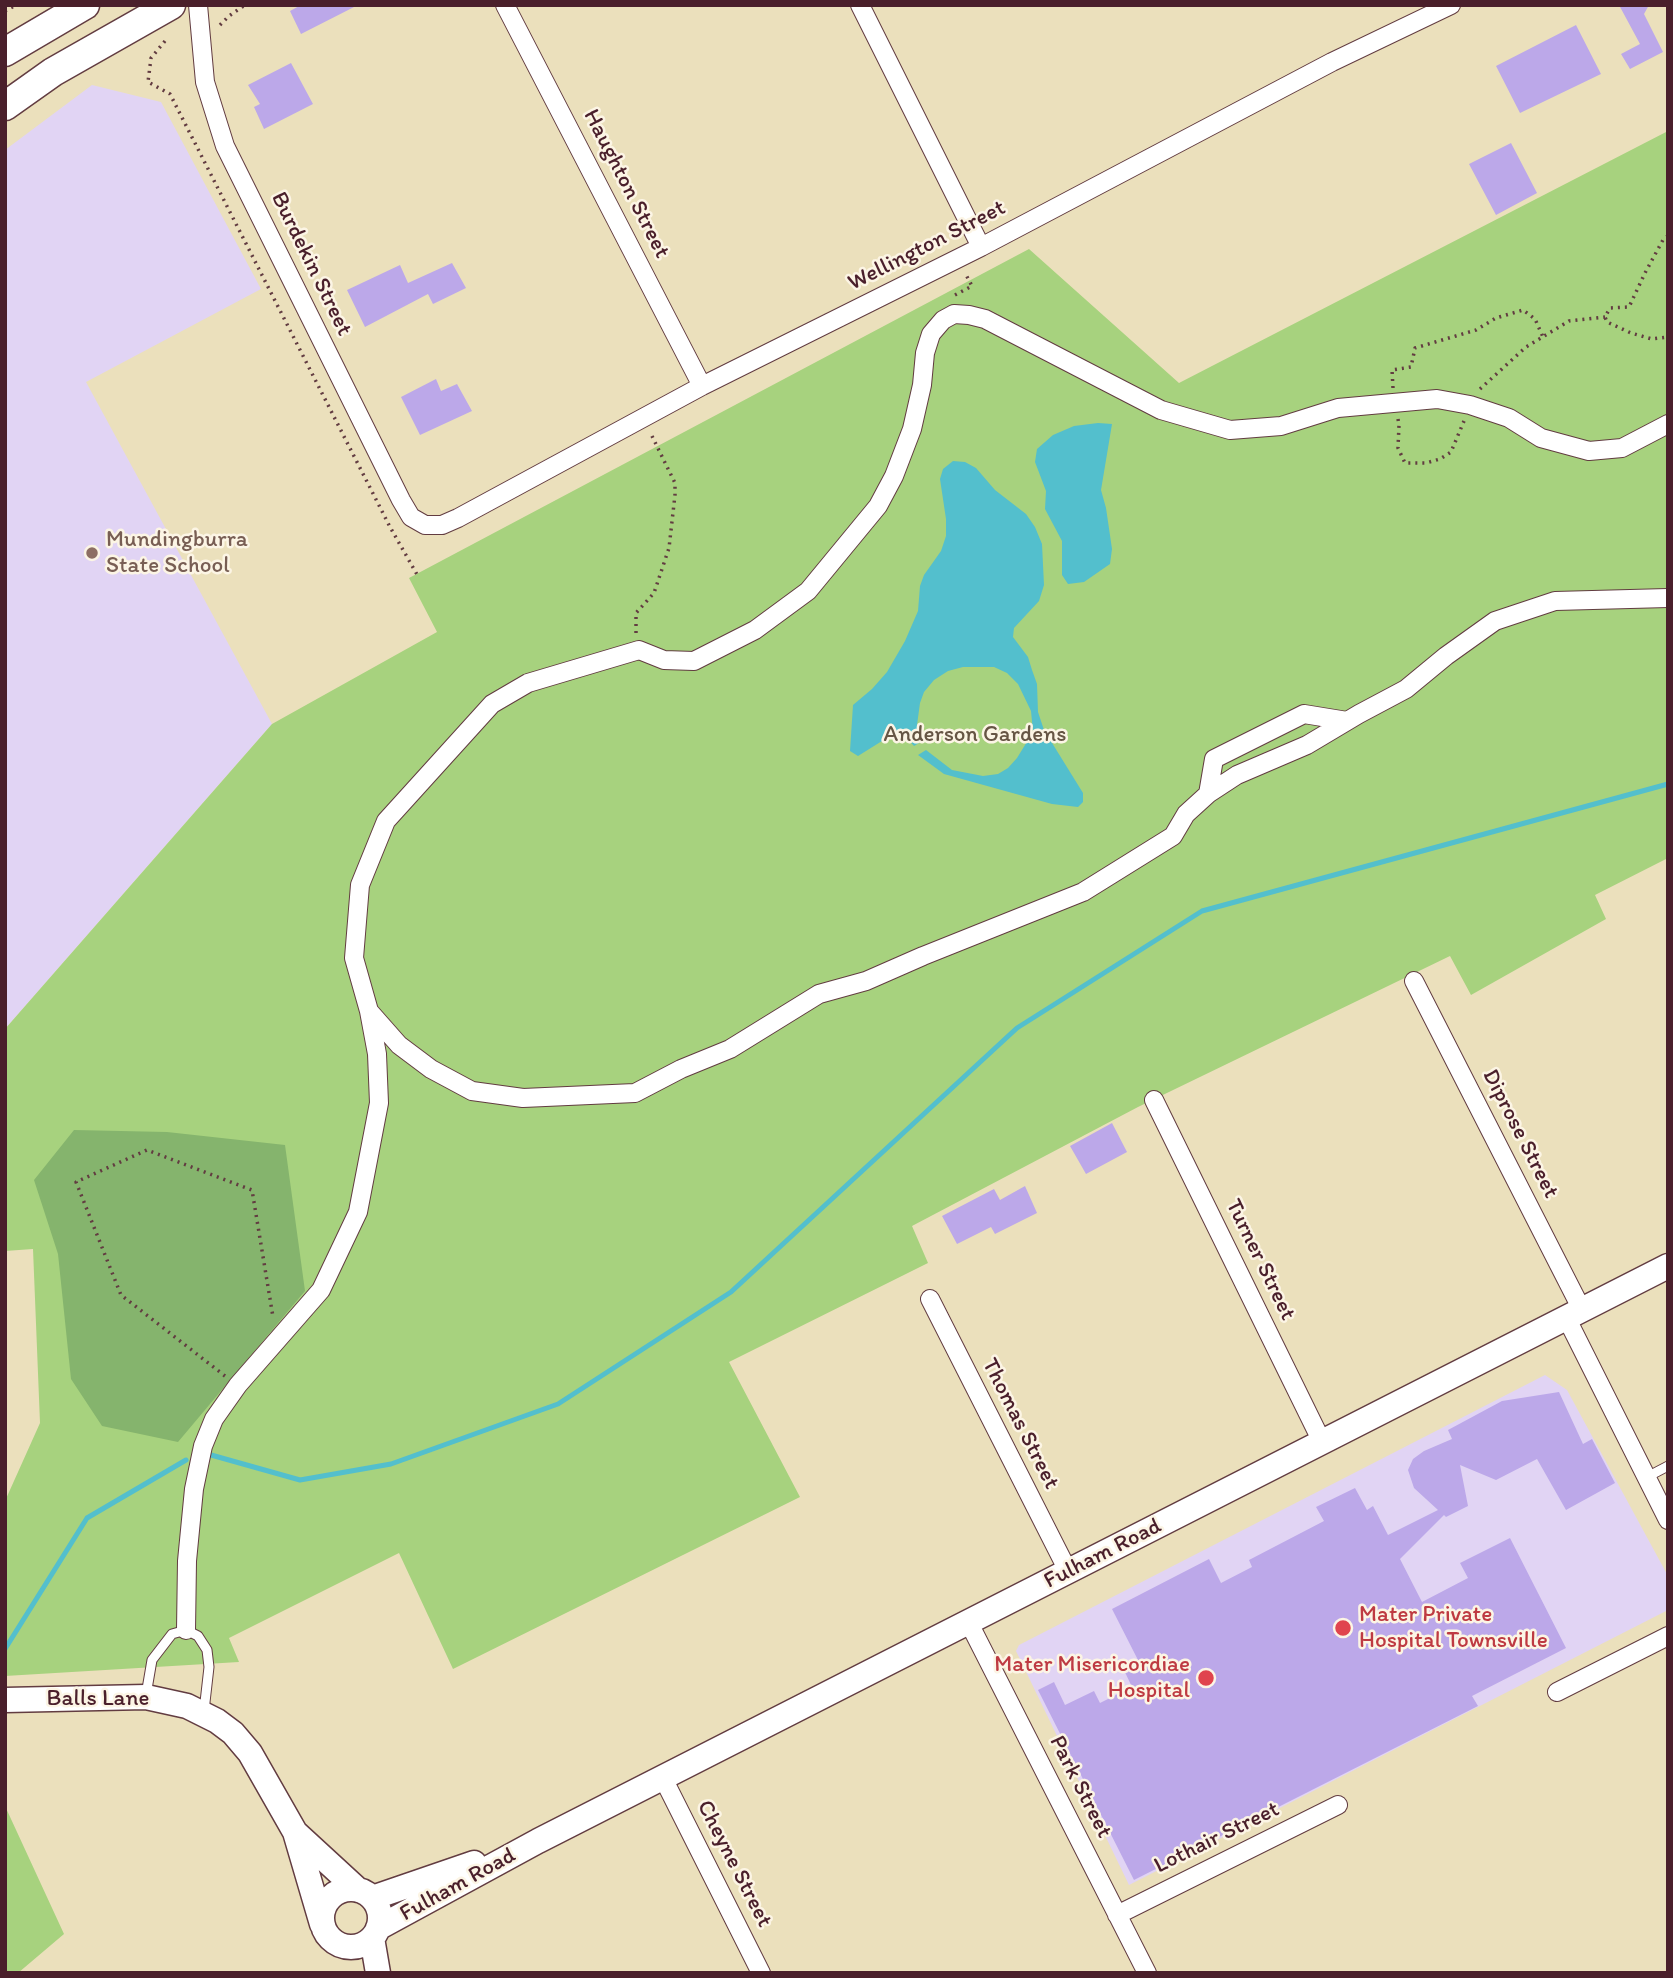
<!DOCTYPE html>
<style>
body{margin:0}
#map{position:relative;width:1673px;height:1978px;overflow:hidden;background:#ebe0bc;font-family:Itim,sans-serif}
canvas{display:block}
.frame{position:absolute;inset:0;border:7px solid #4a1f2b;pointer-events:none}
</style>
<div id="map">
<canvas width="1673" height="1978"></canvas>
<div class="frame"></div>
</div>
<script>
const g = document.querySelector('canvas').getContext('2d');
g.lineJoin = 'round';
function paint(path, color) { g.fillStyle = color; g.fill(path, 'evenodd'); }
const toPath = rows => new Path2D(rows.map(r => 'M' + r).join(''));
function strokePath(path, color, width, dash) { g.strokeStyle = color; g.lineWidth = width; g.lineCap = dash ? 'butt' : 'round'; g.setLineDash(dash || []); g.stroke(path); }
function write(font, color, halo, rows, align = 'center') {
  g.font = font + ' Itim,sans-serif'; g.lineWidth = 5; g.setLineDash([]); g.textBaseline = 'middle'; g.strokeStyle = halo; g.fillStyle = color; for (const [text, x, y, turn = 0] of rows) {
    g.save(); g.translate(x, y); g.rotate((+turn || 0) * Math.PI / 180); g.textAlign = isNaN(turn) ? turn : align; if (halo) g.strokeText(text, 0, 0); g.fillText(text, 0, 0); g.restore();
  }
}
paint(toPath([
 [92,85,161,102,261,289,86,382,272,724,5,1029,5,150],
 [1545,1375,1567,1390,1668,1576,1668,1610,1129,1885,1016,1651,1019,1645]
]), '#e1d4f4');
paint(toPath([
 [1668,131,1668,858,1595,895,1606,919,1471,995,1450,956,1138,1107,912,1226,928,1263,729,1362,800,1497,453,1669,399,1553,229,1638,239,1662,5,1676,5,1501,40,1423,33,1249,5,1251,5,1029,272,724,437,632,409,578,1029,249,1179,383],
 [5,1806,64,1934,18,1973,5,1973]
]), '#a7d27e');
paint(toPath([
 [74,1130,167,1132,285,1145,305,1291,178,1442,102,1426,71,1379,58,1254,34,1180]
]), '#85b46d');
paint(toPath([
 [1098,423,1112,424,1101,490,1106,508,1112,549,1110,564,1084,582,1068,584,1062,575,1062,541,1045,509,1046,491,1035,462,1037,449,1053,435,1074,426],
 [953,461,965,462,976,468,995,490,1026,514,1035,527,1042,544,1044,585,1039,601,1014,628,1013,637,1028,657,1032,670,1037,684,1038,712,1044,730,1083,793,1083,802,1078,807,1052,804,944,774,918,755,926,750,952,770,983,776,998,774,1008,768,1017,758,1033,732,1031,711,1018,684,1007,673,994,667,963,667,948,671,934,680,924,692,920,703,917,725,922,741,914,746,906,737,897,734,890,736,858,756,850,751,853,705,872,689,887,672,905,641,918,611,920,586,924,575,941,551,946,536,946,519,940,479,943,469]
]), '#53bfcd');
strokePath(toPath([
 [204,1453,300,1480,391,1464,558,1404,731,1292,1017,1028,1202,911,1668,784],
 [5,1649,87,1518,186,1460]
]), '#53bfcd', 5);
paint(toPath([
 [301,5,358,5,301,34,290,11],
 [1619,5,1649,5,1644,14,1663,52,1630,69,1621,54,1640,44],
 [1576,25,1601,74,1520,113,1496,66],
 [291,63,313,104,264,129,254,107,260,104,248,85],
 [1511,143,1537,193,1496,215,1469,164],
 [452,263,466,288,433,304,428,294,365,327,347,290,400,265,408,283],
 [436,379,441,391,457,384,472,411,420,435,401,397],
 [1112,1123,1127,1152,1086,1174,1070,1146],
 [1025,1186,1037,1213,995,1234,991,1227,957,1244,942,1216,994,1189,1000,1200],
 [1559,1392,1583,1444,1592,1439,1615,1483,1566,1510,1537,1459,1496,1480,1460,1465,1468,1506,1446,1517,1444,1515,1400,1559,1422,1602,1468,1578,1460,1563,1510,1538,1566,1648,1472,1696,1478,1706,1134,1880,1038,1690,1054,1682,1065,1705,1094,1691,1100,1703,1132,1687,1123,1668,1138,1660,1112,1609,1209,1559,1221,1583,1252,1567,1249,1560,1324,1521,1316,1507,1355,1488,1367,1510,1373,1506,1388,1535,1438,1510,1414,1488,1408,1470,1413,1459,1424,1451,1452,1439,1448,1430,1502,1401]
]), '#bca8e9');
const lane = toPath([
 [1647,1477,1668,1466],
 [146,1695,152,1660,172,1634,186,1630,198,1636,207,1650,209,1667,204,1711]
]);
const street = toPath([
 [198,5,205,82,225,146,401,500,411,517,425,525,442,525,458,518,702,386,981,247,1332,62,1451,5],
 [505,5,702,386],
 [860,5,981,247],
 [1668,424,1622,448,1589,451,1541,438,1509,418,1470,405,1437,399,1338,408,1281,426,1230,430,1161,410,985,319,969,315,954,314,943,320,931,334,925,353,922,385,912,429,894,476,878,506,808,591,755,630,694,661,664,660,639,650,528,683,492,704,386,821,360,885,354,958,369,1011,399,1045,431,1069,472,1091,523,1098,635,1093,681,1069,730,1049,819,994,866,981,923,956,1083,892,1173,836,1186,814,1208,794,1237,775,1307,745,1359,714,1406,689,1446,656,1495,621,1555,601,1668,598],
 [1208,794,1214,759,1304,714,1347,721],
 [1414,981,1582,1310],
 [1154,1100,1322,1442],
 [930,1299,1068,1571],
 [1566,1317,1668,1520],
 [969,1623,1147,1973],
 [186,1630,187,1561,194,1489,203,1446,214,1419,238,1385,321,1290,358,1212,379,1103,377,1054,369,1011],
 [1557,1692,1668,1636],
 [663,1778,761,1973],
 [1117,1915,1338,1805]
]);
const secondary = toPath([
 [5,1700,146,1697,187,1706,217,1721,233,1733,250,1753,295,1832,322,1924],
 [296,1833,358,1890],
 '322 1918a29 29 0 1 1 58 0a29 29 0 1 1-58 0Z',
 [372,1898,474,1863],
 [378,1928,538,1841,1668,1266],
 [372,1938,378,1973]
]);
const primary = toPath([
 [5,52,85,5],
 [5,106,53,72,171,5]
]);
strokePath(lane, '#623c41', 11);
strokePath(street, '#623c41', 20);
strokePath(secondary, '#623c41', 27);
strokePath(primary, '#623c41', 31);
strokePath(toPath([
 [5,11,16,5],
 [220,25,229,16,245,5],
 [165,41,151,58,148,82,170,94,390,527,419,578],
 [1668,236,1664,238,1645,273,1629,307,1610,308,1605,317,1607,322,1631,333,1652,339,1668,337],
 [955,295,972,286,965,273],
 [1393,388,1392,370,1411,367,1415,348,1476,330,1496,318,1523,310,1535,319,1543,337],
 [1480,389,1526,347,1569,321,1605,317],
 [1398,419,1399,425,1398,448,1405,463,1426,463,1440,459,1451,452,1464,421],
 [636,633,636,613,654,593,669,548,675,495,675,483,650,432],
 [225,1376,121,1295,76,1182,147,1150,252,1190,273,1317]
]), '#623c41', 3.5, [2, 5]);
strokePath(lane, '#fff', 9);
strokePath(street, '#fff', 18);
strokePath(secondary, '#fff', 24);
strokePath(primary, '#fff', 28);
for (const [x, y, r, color] of [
 [92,553,7,"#8d6e63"],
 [1343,1628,9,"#e0444e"],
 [1206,1678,9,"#e0444e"]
]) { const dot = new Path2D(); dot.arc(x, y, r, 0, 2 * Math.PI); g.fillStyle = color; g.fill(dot); strokePath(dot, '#fcf5e5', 2.5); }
write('23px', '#4a1f2b', '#fcf5e5', [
 ["Haughton Street",626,184,63],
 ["Wellington Street",927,246,-27],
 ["Burdekin Street",311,264,64],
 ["Diprose Street",1520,1134,63],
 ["Turner Street",1260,1260,64],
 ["Thomas Street",1020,1424,63],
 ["Fulham Road",1103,1554,-27],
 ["Balls Lane",98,1699],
 ["Park Street",1080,1787,63],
 ["Lothair Street",1217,1838,-26],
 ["Cheyne Street",734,1864,63],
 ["Fulham Road",458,1885,-29]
]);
write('23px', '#785e54', '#fcf5e5', [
 ["Mundingburra",106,540],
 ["State School",106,566]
], 'left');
write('23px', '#654', '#fcf5e5', [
 ["Anderson Gardens",975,735]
]);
write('23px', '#be3a42', '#fcf5e5', [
 ["Mater Private",1359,1615],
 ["Hospital Townsville",1359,1641],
 ["Mater Misericordiae",1190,1665,"right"],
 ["Hospital",1190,1691,"right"]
], 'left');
</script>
